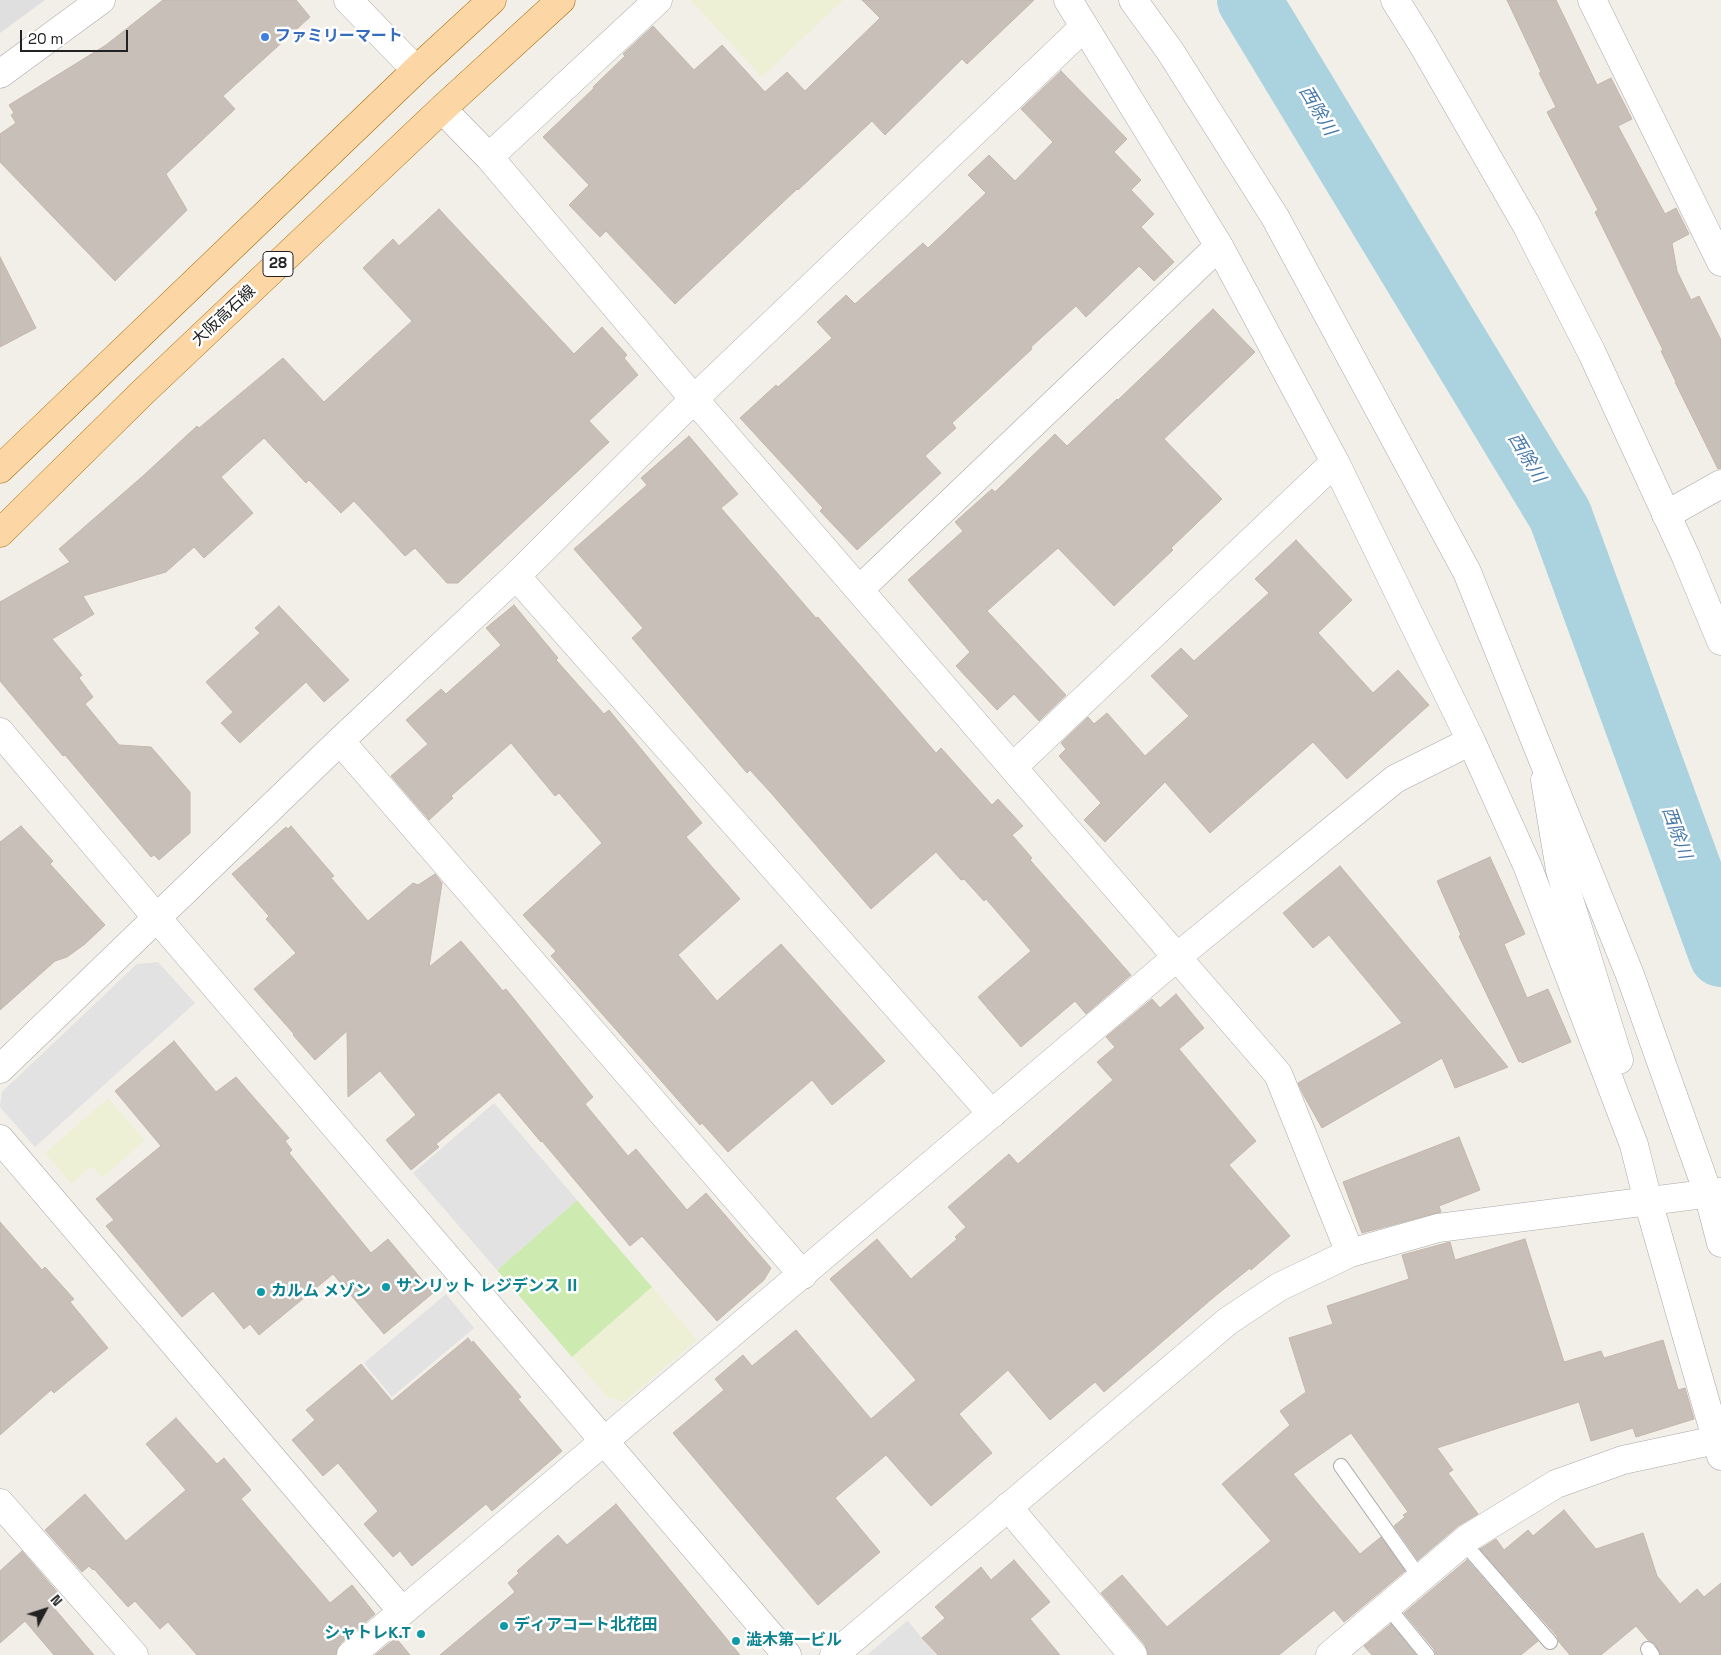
<!DOCTYPE html>
<meta charset="utf-8">
<style>
body{margin:0}
#map{position:relative;width:1721px;height:1655px;overflow:hidden;background:#f2efe9;font-family:"Space Grotesk",sans-serif}
canvas{display:block}
.north{position:absolute;left:20px;top:1585px;width:50px;height:50px;-webkit-text-stroke:4px #fff;paint-order:stroke;rotate:50deg;font-size:14px;font-weight:700;line-height:20px;text-align:center;color:#222}
.north::after{content:'';display:block;margin:auto;width:18px;height:22px;background:#222;clip-path:polygon(50% 0,100% 100%,50% 72%,0 100%)}
.scale{position:absolute;left:20px;top:30px;width:108px;height:22px;box-sizing:border-box;border:2px solid #222;border-top:0;padding-left:6px;font-size:15px;line-height:18px;white-space:nowrap;color:#222;-webkit-text-stroke:4px #fff;paint-order:stroke}
</style>
<div id="map">
<canvas width="1721" height="1655"></canvas>
<div class="north">N</div>
<div class="scale">20 m</div>
</div>
<script>
const g = document.querySelector('canvas').getContext('2d');
g.lineJoin = 'round';
function paint(path, color) { g.fillStyle = color; g.fill(path, 'evenodd'); }
const toPath = rows => new Path2D(rows.map(r => 'M' + r).join(''));
function strokePath(path, color, width, dash) { g.strokeStyle = color; g.lineWidth = width; g.lineCap = dash ? 'butt' : 'round'; g.setLineDash(dash || []); g.stroke(path); }
function write(font, color, halo, rows, align = 'center') {
  g.font = font + ' "Space Grotesk","Noto Sans JP",sans-serif'; g.lineWidth = 5; g.setLineDash([]); g.textBaseline = 'middle'; g.strokeStyle = halo; g.fillStyle = color; for (const [text, x, y, turn = 0] of rows) {
    g.save(); g.translate(x, y); g.rotate((+turn || 0) * Math.PI / 180); g.textAlign = isNaN(turn) ? turn : align; if (halo) g.strokeText(text, 0, 0); g.fillText(text, 0, 0); g.restore();
  }
}
paint(toPath([
 [0,0,45,0,0,33]
]), '#e0dfdf');
paint(toPath([
 [690,0,843,0,762,77],
 [108,1098,145,1140,102,1178,92,1166,71,1184,45,1153],
 [652,1287,697,1340,624,1402,608,1398,572,1357]
]), '#eef0d5');
paint(toPath([
 [577,1200,652,1287,572,1357,497,1270]
]), '#cdebb0');
paint(toPath([
 [158,962,195,1003,35,1147,0,1107,2,1092,137,964],
 [494,1103,577,1200,497,1270,413,1173],
 [446,1294,474,1328,392,1397,364,1363],
 [908,1621,936,1655,867,1655,907,1621]
]), '#e2e2e2');
strokePath(toPath([
 [1249,0,1560,515,1721,955]
]), '#aad3df', 64);
const building = toPath([
 [163,0,296,0,310,17,223,96,235,109,166,174,187,210,115,281,0,162,0,134,16,123,11,115,14,113,9,105,106,45,163,0],
 [862,0,1034,0,967,64,962,59,885,135,872,121,798,190,797,189,675,304,606,231,600,237,569,205,589,185,543,137,594,88,593,87,625,56,623,54,653,26,694,70,722,45,765,92,787,72,805,91,880,18,862,0],
 [1507,0,1556,0,1597,85,1611,78,1632,119,1618,126,1665,214,1676,208,1689,234,1672,243,1677,271,1691,300,1699,296,1721,340,1721,468,1718,469,1675,382,1676,382,1661,351,1663,350,1595,212,1598,210,1547,112,1556,107,1539,73,1541,72,1507,0],
 [1061,71,1127,139,1114,152,1141,180,1131,190,1154,214,1141,227,1174,262,1154,281,1139,266,1086,317,1076,306,1031,347,1032,349,952,423,956,428,925,456,941,473,857,550,820,511,823,508,740,418,776,385,778,387,832,338,817,322,846,295,855,304,923,243,928,248,986,193,968,175,989,155,1015,181,1053,142,1021,109,1061,71],
 [439,209,574,354,602,327,627,355,624,358,638,375,589,421,609,442,458,583,447,583,415,548,405,556,354,501,341,513,309,480,306,483,264,438,221,477,253,513,204,558,194,547,166,572,83,596,94,614,52,639,82,675,79,678,93,697,85,704,119,745,151,747,190,792,190,833,159,860,154,855,151,857,65,755,63,756,0,681,0,602,70,562,59,549,144,475,197,426,199,428,283,358,324,402,412,321,363,268,393,239,399,246,439,209],
 [0,257,36,328,0,347,0,257],
 [1213,309,1255,352,1164,439,1222,499,1171,548,1173,550,1114,606,1058,548,987,611,1066,695,1039,721,1014,694,997,710,956,666,970,652,908,580,963,531,955,522,992,489,995,492,1055,434,1067,446,1117,399,1118,400,1213,309],
 [689,436,738,494,721,508,816,618,818,617,936,753,941,748,992,805,998,799,1023,826,1012,835,1032,858,1030,860,1131,975,1086,1014,1075,1001,1021,1047,978,997,1031,951,986,899,984,901,964,879,961,880,936,852,871,909,771,793,750,770,747,773,632,638,643,628,574,549,647,485,641,478,689,436],
 [1296,540,1352,600,1318,633,1373,693,1398,670,1429,705,1347,779,1313,742,1210,833,1165,782,1105,842,1084,820,1101,803,1059,756,1066,749,1061,743,1088,717,1094,724,1107,713,1145,756,1189,716,1151,676,1181,648,1194,661,1269,593,1255,579,1296,540],
 [514,605,558,658,556,660,604,714,609,710,702,823,686,837,740,899,678,955,717,1001,781,944,885,1061,832,1105,812,1080,728,1152,702,1123,700,1125,551,956,556,951,523,915,602,843,559,793,555,796,511,743,451,796,453,798,429,820,391,776,428,744,406,720,441,689,446,694,501,645,486,628,514,605],
 [279,606,349,680,324,702,306,682,240,743,221,723,233,712,206,682,260,633,255,628,279,606],
 [21,826,53,861,50,864,105,925,85,944,67,957,55,961,0,1010,0,842,21,826],
 [291,826,334,876,331,878,368,921,413,883,418,885,435,874,442,883,429,967,461,941,503,991,506,989,593,1097,585,1104,628,1156,636,1149,687,1210,706,1193,771,1268,764,1280,717,1321,642,1236,630,1246,542,1141,541,1142,499,1092,436,1144,439,1147,411,1170,386,1140,416,1115,380,1071,348,1097,347,1031,315,1060,293,1035,294,1034,254,989,296,953,266,919,269,916,232,874,286,827,288,829,291,826],
 [1490,857,1525,934,1504,944,1527,998,1548,989,1571,1042,1522,1063,1521,1061,1519,1062,1459,936,1461,935,1437,881,1490,857],
 [1340,866,1508,1067,1455,1088,1442,1058,1322,1128,1304,1096,1298,1083,1402,1023,1329,935,1313,948,1283,913,1340,866],
 [1176,994,1204,1028,1179,1049,1256,1141,1229,1165,1290,1236,1251,1270,1250,1268,1214,1297,1104,1392,1095,1382,1050,1420,1008,1370,959,1414,992,1453,931,1506,886,1455,835,1498,880,1552,818,1605,673,1433,724,1390,715,1379,743,1355,752,1366,796,1330,871,1419,916,1380,830,1279,877,1239,911,1279,957,1239,955,1237,966,1227,948,1207,1009,1154,1018,1164,1113,1080,1097,1062,1115,1047,1106,1037,1152,999,1160,1008,1176,994],
 [174,1041,216,1092,236,1077,289,1138,285,1141,292,1150,289,1153,371,1253,388,1239,433,1293,384,1334,333,1274,259,1335,250,1324,244,1329,213,1291,182,1317,106,1226,114,1220,96,1199,161,1146,115,1091,174,1041],
 [1459,1137,1480,1190,1439,1206,1441,1212,1362,1233,1343,1182,1459,1137],
 [0,1222,42,1270,45,1267,74,1299,70,1302,108,1348,54,1393,51,1390,0,1435,0,1222],
 [1525,1239,1564,1362,1601,1351,1604,1358,1663,1340,1678,1390,1685,1388,1694,1419,1636,1437,1633,1428,1591,1441,1579,1402,1437,1448,1453,1470,1448,1473,1478,1514,1458,1526,1418,1560,1394,1526,1405,1517,1403,1515,1408,1512,1351,1433,1293,1474,1360,1554,1381,1537,1405,1571,1344,1622,1334,1610,1279,1655,1148,1655,1145,1645,1101,1593,1122,1575,1167,1627,1271,1541,1222,1484,1290,1425,1280,1411,1306,1392,1289,1338,1333,1324,1327,1306,1409,1279,1402,1255,1450,1242,1455,1260,1525,1239],
 [468,1338,472,1343,473,1341,521,1397,518,1399,562,1451,492,1511,486,1504,412,1566,400,1551,393,1557,364,1524,378,1511,338,1463,323,1476,292,1440,315,1420,306,1410,361,1364,392,1401,468,1338],
 [176,1418,217,1464,224,1458,251,1490,241,1499,330,1603,352,1585,375,1614,341,1643,337,1649,336,1655,197,1655,168,1622,160,1629,135,1601,128,1607,94,1569,93,1570,89,1566,82,1572,45,1530,85,1494,126,1541,186,1490,146,1444,176,1418],
 [616,1504,740,1655,440,1655,515,1592,508,1583,519,1573,517,1571,558,1535,567,1545,616,1504],
 [1564,1510,1596,1549,1643,1533,1657,1576,1680,1604,1697,1589,1704,1597,1721,1583,1721,1655,1661,1655,1655,1644,1648,1640,1636,1626,1601,1655,1570,1655,1559,1642,1557,1636,1480,1549,1496,1539,1504,1550,1528,1530,1533,1536,1564,1510],
 [22,1551,58,1593,48,1601,94,1655,54,1655,25,1621,0,1643,0,1571,22,1551],
 [1014,1560,1050,1602,1030,1619,1060,1655,938,1655,922,1638,945,1618,935,1607,981,1567,991,1580,1014,1560],
 [1467,1560,1538,1641,1521,1655,1436,1655,1434,1649,1404,1613,1467,1560],
 [1391,1624,1416,1655,1372,1655,1364,1646,1391,1624],
 [396,1638,410,1655,375,1655,396,1638]
]);
paint(building, '#c7bfb8');
strokePath(building, '#c4b6ab', 1);
const service = toPath([
 [1341,1466,1420,1578],
 [1463,1542,1550,1642],
 [1387,1606,1427,1655],
 [1648,1649,1652,1655]
]);
const minor = toPath([
 [348,0,416,70],
 [1068,0,1219,246,1335,462,1471,741,1527,865,1634,1145,1648,1201,1721,1456],
 [1592,0,1721,262],
 [442,109,489,157,694,399,1278,1074,1350,1253],
 [489,157,658,0],
 [1666,515,1721,484],
 [516,576,992,1114],
 [860,589,1219,246],
 [340,741,803,1275],
 [1013,767,1335,462],
 [1545,780,1560,870,1619,1060],
 [0,1069,340,741,516,576,694,399,1084,27],
 [0,1139,402,1611],
 [1708,1193,1721,1243],
 [0,1503,134,1655],
 [1008,1507,1133,1655],
 [351,1655,1177,957,1395,779,1471,741],
 [1330,1655,1468,1538,1556,1484,1623,1460,1716,1440]
]);
const tertiary = toPath([
 [1133,0,1170,51,1275,217,1467,572,1630,975,1708,1193],
 [1395,0,1423,45,1527,226,1592,353,1686,557,1721,641],
 [0,74,101,0],
 [0,732,157,918,787,1655],
 [834,1655,1228,1321,1279,1287,1350,1253,1438,1228,1721,1192]
]);
const primary = toPath([
 [0,469,416,70,492,0],
 [0,533,142,393,442,109,561,0]
]);
strokePath(service, '#a9a9a9', 16);
strokePath(minor, '#a9a9a9', 29);
strokePath(tertiary, '#a9a9a9', 29);
strokePath(primary, '#a06b00', 29);
strokePath(service, '#fff', 14);
strokePath(minor, '#fff', 28);
strokePath(tertiary, '#fff', 28);
strokePath(primary, '#fcd6a4', 28);
for (const [x, y, r, color] of [
 [265,37,5,"#3f7fe0"],
 [386,1287,5,"#0f9aa8"],
 [261,1292,5,"#0f9aa8"],
 [504,1626,5,"#0f9aa8"],
 [421,1634,5,"#0f9aa8"],
 [736,1641,5,"#0f9aa8"]
]) { const dot = new Path2D(); dot.arc(x, y, r, 0, 2 * Math.PI); g.fillStyle = color; g.fill(dot); strokePath(dot, '#fff', 2); }
for (const [x, y, w] of [
 [278,264,30]
]) { const box = new Path2D(); box.roundRect(x - w / 2, y - 12.5, w, 25, 4); g.fillStyle = '#fff'; g.fill(box); strokePath(box, '#222', 1); }
write('bold 15px', '#222', null, [
 ["28",278,264]
]);
write('bold 16px', '#366cbe', '#fff', [
 ["ファミリーマート",275,37]
], 'left');
write('16px', '#222', '#fff', [
 ["大阪高石線",224,316,-43]
]);
write('bold 16px', '#0d838f', '#fff', [
 ["サンリット レジデンス Ⅱ",396,1287],
 ["カルム メゾン",271,1292],
 ["ディアコート北花田",514,1626],
 ["シャトレK.T",411,1634,"right"],
 ["澁木第一ビル",746,1641]
], 'left');
write('italic 18px', '#4a7aab', '#fff', [
 ["西除川",1317,111,59],
 ["西除川",1526,458,59],
 ["西除川",1676,833,70]
]);
</script>
